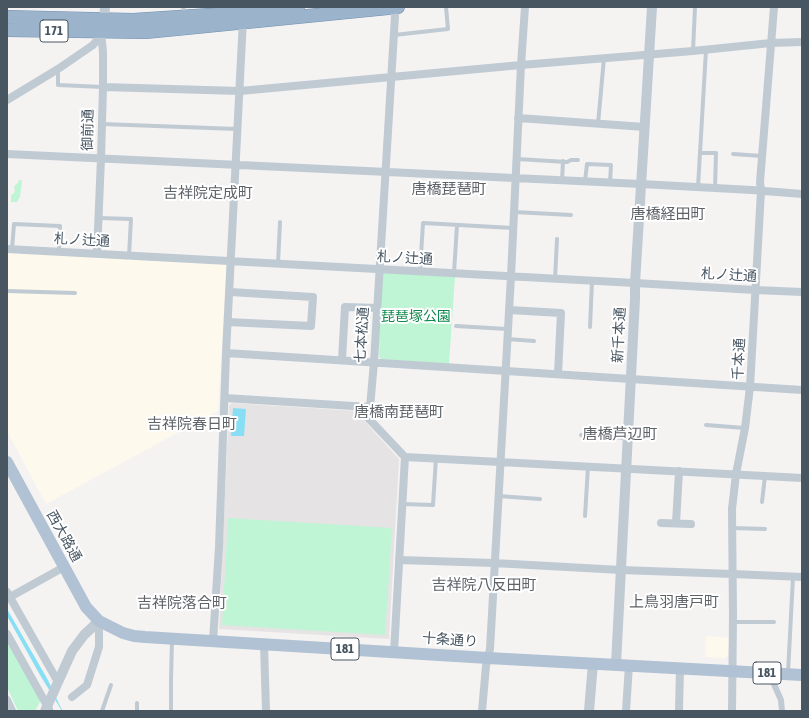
<!DOCTYPE html>
<meta charset="utf-8">
<style>
body{margin:0}
#map{position:relative;width:809px;height:718px;overflow:hidden;background:#f5f2f2;font-family:"Asap Condensed",sans-serif}
canvas{display:block}
.frame{position:absolute;inset:0;border:8px solid #485662;pointer-events:none}
</style>
<div id="map">
<canvas width="809" height="718"></canvas>
<div class="frame"></div>
</div>
<script>
const g = document.querySelector('canvas').getContext('2d');
g.lineJoin = 'round';
function paint(path, color) { g.fillStyle = color; g.fill(path, 'evenodd'); }
const toPath = rows => new Path2D(rows.map(r => 'M' + r).join(''));
function strokePath(path, color, width, dash) { g.strokeStyle = color; g.lineWidth = width; g.lineCap = dash ? 'butt' : 'round'; g.setLineDash(dash || []); g.stroke(path); }
function write(font, color, halo, rows, align = 'center') {
  g.font = font + ' "Asap Condensed","Noto Sans JP",sans-serif'; g.lineWidth = 4; g.setLineDash([]); g.textBaseline = 'middle'; g.strokeStyle = halo; g.fillStyle = color; for (const [text, x, y, turn = 0] of rows) {
    g.save(); g.translate(x, y); g.rotate((+turn || 0) * Math.PI / 180); g.textAlign = isNaN(turn) ? turn : align; if (halo) g.strokeText(text, 0, 0); g.fillText(text, 0, 0); g.restore();
  }
}
paint(toPath([
 [7,252,227,264,218,411,46,504,7,431],
 [706,636,729,638,728,656,727,656,726,658,705,657]
]), '#fef9ed');
paint(toPath([
 [232,403,358,411,369,426,399,459,389,639,219,629,229,406]
]), '#e6e3e4');
paint(toPath([
 [19,180,21,180,22,181,20,197,17,202,11,202,11,195,14,193,15,191,14,188,15,185,18,183],
 [384,273,455,277,449,364,381,359,379,357,381,276],
 [228,518,392,528,385,635,222,625],
 [7,639,41,700,35,711,18,711,7,687]
]), '#bff5d4');
paint(toPath([
 [233,408,246,409,244,436,231,436],
 [7,609,48,680,59,704,63,711,62,711,40,675,7,616]
]), '#88dff5');
const trunk = toPath([
 [7,17,133,20,224,14,298,7],
 [7,30,146,32,398,7]
]);
strokePath(trunk, '#7190b1', 14);
strokePath(toPath([
 [183,7,185,15],
 [394,35,448,29,446,7],
 [693,51,695,7],
 [58,70,58,85,103,87],
 [102,124,237,129],
 [598,124,604,58],
 [701,153,716,153,715,188],
 [733,154,762,156],
 [517,159,567,162,571,160,578,160],
 [562,181,563,161],
 [585,181,587,164,611,165,610,183],
 [698,187,706,50],
 [514,212,571,215],
 [99,218,131,219,129,255],
 [12,249,14,224,60,226,59,251],
 [278,263,280,222],
 [420,271,423,223,513,228],
 [454,273,457,225],
 [555,279,557,239],
 [7,291,75,293],
 [456,326,507,329],
 [590,327,592,281],
 [507,339,534,341],
 [706,425,745,428],
 [581,435,626,438],
 [498,496,540,499],
 [762,502,765,476],
 [402,504,433,505,436,458],
 [585,516,588,467],
 [732,528,765,529],
 [733,622,774,622],
 [788,673,793,577],
 [137,703,137,711],
 [102,711,111,685],
 [171,711,171,681,172,639]
]), '#bfcad3', 4);
strokePath(toPath([
 [769,673,781,700,782,711]
]), '#bfcad3', 6);
strokePath(toPath([
 [392,7,395,16,374,362,369,419,405,457,394,652],
 [103,87,240,91,521,65,693,51,771,43,802,42],
 [7,100,58,69,93,45,98,39,100,33],
 [518,118,645,127],
 [7,154,641,184,752,190,802,194],
 [7,249,635,283,755,290,802,292],
 [97,254,101,158,103,87,103,52,101,32],
 [509,310,561,313,558,374],
 [228,322,311,326,313,297,230,292],
 [226,353,802,390],
 [342,360,345,307,377,308],
 [225,398,369,407],
 [405,457,802,478],
 [661,523,691,524],
 [676,523,679,471],
 [399,560,494,563,621,570,733,574,802,577],
 [7,592,58,682],
 [10,597,64,567],
 [7,634,49,709],
 [213,641,219,547,226,353,243,19],
 [264,644,266,711],
 [72,697,87,685,99,647,99,621],
 [7,700,12,711],
 [482,711,486,666,490,649,511,276,521,65,525,7],
 [626,711,629,665],
 [679,711,680,668],
 [732,711,733,616,732,509,736,474,745,428,750,387,761,191,760,182,774,7]
]), '#bfcad3', 8);
strokePath(toPath([
 [103,25,104,20,105,7],
 [616,664,635,299,635,283,652,7],
 [45,711,72,651,84,635,99,621],
 [589,711,593,663]
]), '#bfcad3', 10);
strokePath(toPath([
 [7,462,86,607,99,621,123,633,134,636,145,637,488,658,802,675]
]), '#b0c2d3', 12);
strokePath(trunk, '#9bb4cc', 13);
for (const [x, y, w] of [
 [54,31,28],
 [345,649,28],
 [767,673,28]
]) { const box = new Path2D(); box.roundRect(x - w / 2, y - 11, w, 22, 3); g.fillStyle = '#fff'; g.fill(box); strokePath(box, '#485662', 1); }
write('bold 13px', '#485662', null, [
 ["171",54,31],
 ["181",345,649],
 ["181",767,673]
]);
write('14px', '#485662', '#fff', [
 ["御前通",88,130,-89],
 ["札ノ辻通",82,240,3],
 ["札ノ辻通",405,258,3],
 ["札ノ辻通",729,275,3],
 ["七本松通",362,335,-86],
 ["新千本通",619,335,-87],
 ["千本通",739,359,-87],
 ["西大路通",64,536,61],
 ["十条通り",450,640,4]
]);
write('14px', '#0e884b', '#fff', [
 ["琵琶塚公園",416,317]
]);
write('15px', '#5e6368', '#fff', [
 ["唐橋琵琶町",449,189],
 ["吉祥院定成町",208,193],
 ["唐橋経田町",668,214],
 ["唐橋南琵琶町",399,412],
 ["吉祥院春日町",192,424],
 ["唐橋芦辺町",620,434],
 ["吉祥院八反田町",484,585],
 ["上鳥羽唐戸町",674,602],
 ["吉祥院落合町",182,603]
]);
</script>
